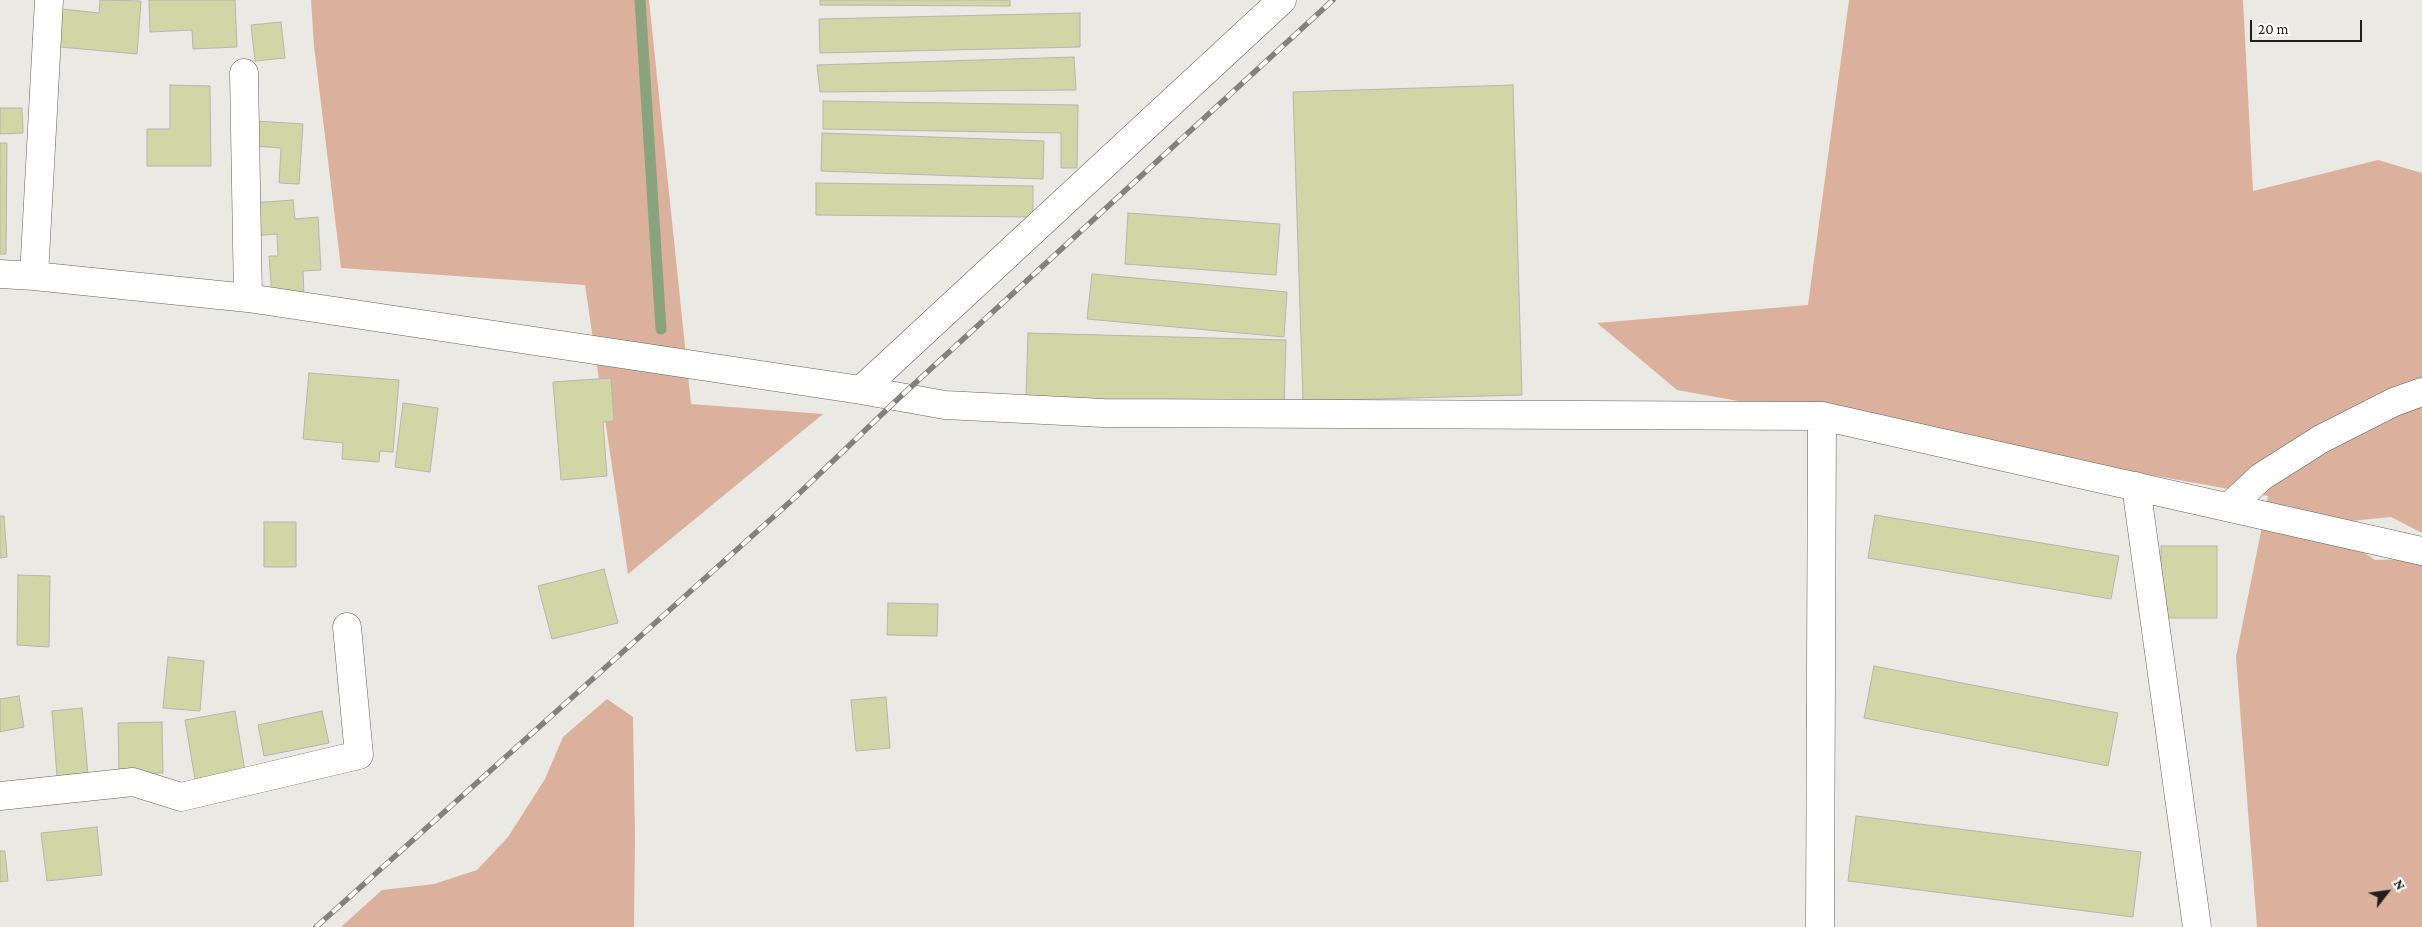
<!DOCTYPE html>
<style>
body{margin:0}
#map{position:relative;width:2422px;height:927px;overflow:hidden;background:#ebe9e4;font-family:"Crimson Pro",serif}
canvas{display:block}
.north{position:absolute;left:2362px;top:867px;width:50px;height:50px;-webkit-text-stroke:4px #fff;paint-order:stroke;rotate:60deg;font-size:14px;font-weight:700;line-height:20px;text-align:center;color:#201f1d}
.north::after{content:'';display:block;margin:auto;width:18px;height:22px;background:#201f1d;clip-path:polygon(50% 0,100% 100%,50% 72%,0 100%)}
.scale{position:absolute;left:2250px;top:20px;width:112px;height:22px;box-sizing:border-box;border:2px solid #201f1d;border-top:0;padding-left:6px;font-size:15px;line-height:18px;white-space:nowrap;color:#201f1d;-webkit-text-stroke:4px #fff;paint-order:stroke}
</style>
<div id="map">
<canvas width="2422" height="927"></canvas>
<div class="north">N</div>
<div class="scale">20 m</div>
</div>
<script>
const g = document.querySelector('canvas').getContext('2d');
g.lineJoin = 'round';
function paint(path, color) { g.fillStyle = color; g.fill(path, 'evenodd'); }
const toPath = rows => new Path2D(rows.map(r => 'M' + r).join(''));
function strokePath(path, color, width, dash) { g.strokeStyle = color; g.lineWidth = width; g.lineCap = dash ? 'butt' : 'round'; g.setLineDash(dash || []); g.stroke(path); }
paint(toPath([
 [311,0,649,0,691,404,823,414,628,574,585,285,341,268,314,46],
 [1849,0,2243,0,2253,191,2378,160,2422,173,2422,533,2391,517,2351,521,2349,542,2375,560,2409,559,2422,561,2422,927,2257,927,2236,657,2268,496,1677,390,1597,323,1808,305],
 [607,699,633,717,635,837,634,927,341,927,382,890,434,884,477,870,508,837,545,779,563,737]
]), '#dbb19d');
strokePath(toPath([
 [640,0,661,329]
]), '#89a47c', 11);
const building = toPath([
 [100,0,141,1,137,54,60,47,62,9,99,13,100,0],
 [149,0,235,0,237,47,193,49,192,30,150,32,149,0],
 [820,0,1010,0,1010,6,820,5,820,0],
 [1080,13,1080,47,820,53,819,19,1080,13],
 [281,22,285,58,255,61,251,25,281,22],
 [1074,57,1076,90,820,92,817,65,1074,57],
 [170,85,210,86,211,166,147,166,147,129,170,129,170,85],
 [1513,85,1522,395,1303,401,1293,92,1513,85],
 [823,101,1078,105,1077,168,1061,168,1061,133,823,129,823,101],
 [0,108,22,108,23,133,0,134,0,108],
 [256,121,303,124,299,184,279,183,281,148,254,146,256,121],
 [822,133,1044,141,1043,179,821,171,822,133],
 [0,143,7,143,6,254,0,254,0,143],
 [816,183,1033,186,1033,217,816,215,816,183],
 [293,200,295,219,318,217,321,270,303,271,304,295,272,297,269,256,278,256,277,234,254,236,252,203,293,200],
 [1128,213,1280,224,1276,275,1125,264,1128,213],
 [1092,274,1287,292,1284,337,1087,319,1092,274],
 [1028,333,1286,340,1284,407,1026,398,1028,333],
 [309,373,399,380,393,452,380,451,379,462,342,459,343,443,303,439,309,373],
 [611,378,614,421,603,422,607,476,561,480,553,382,611,378],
 [403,403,438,408,430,472,395,467,403,403],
 [1875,515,2119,556,2111,599,1868,558,1875,515],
 [0,516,4,516,7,557,0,558,0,516],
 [264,522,296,522,296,567,264,567,264,522],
 [2161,546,2217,546,2217,618,2161,618,2161,546],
 [604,569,618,623,552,639,538,586,604,569],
 [18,575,50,576,49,647,17,645,18,575],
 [888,603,938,604,937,636,887,635,888,603],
 [168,657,204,661,200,711,163,708,168,657],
 [1874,666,2118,713,2108,766,1864,718,1874,666],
 [19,696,24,727,0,732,0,699,19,696],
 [886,697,890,748,856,751,851,700,886,697],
 [82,708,88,774,57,776,52,711,82,708],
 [235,711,246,777,196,785,185,720,235,711],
 [322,711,329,743,264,756,258,725,322,711],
 [162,722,163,773,119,774,118,723,162,722],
 [1856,816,2141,852,2133,917,1848,881,1856,816],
 [97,827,102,875,47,881,41,833,97,827],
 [0,851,5,851,8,881,0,882,0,851]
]);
paint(building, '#d0d6a5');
strokePath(building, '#b5b6b0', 1);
const minor = toPath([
 [244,73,248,298],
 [0,274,34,276,248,298,861,390,945,405,1103,413,1822,416,2422,551],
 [34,276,49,0],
 [861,390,1282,0],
 [2136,486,2197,927],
 [2229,507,2261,477,2321,439,2394,402,2422,392],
 [0,796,133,782,181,797,359,755,347,627],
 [1820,927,1822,416]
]);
strokePath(minor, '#64625d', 29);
strokePath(minor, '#fff', 28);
const rail = toPath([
 [316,927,790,502,900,397,1333,0]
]);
strokePath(rail, '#83817e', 5.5);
strokePath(rail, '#fff', 4, [11]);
</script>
